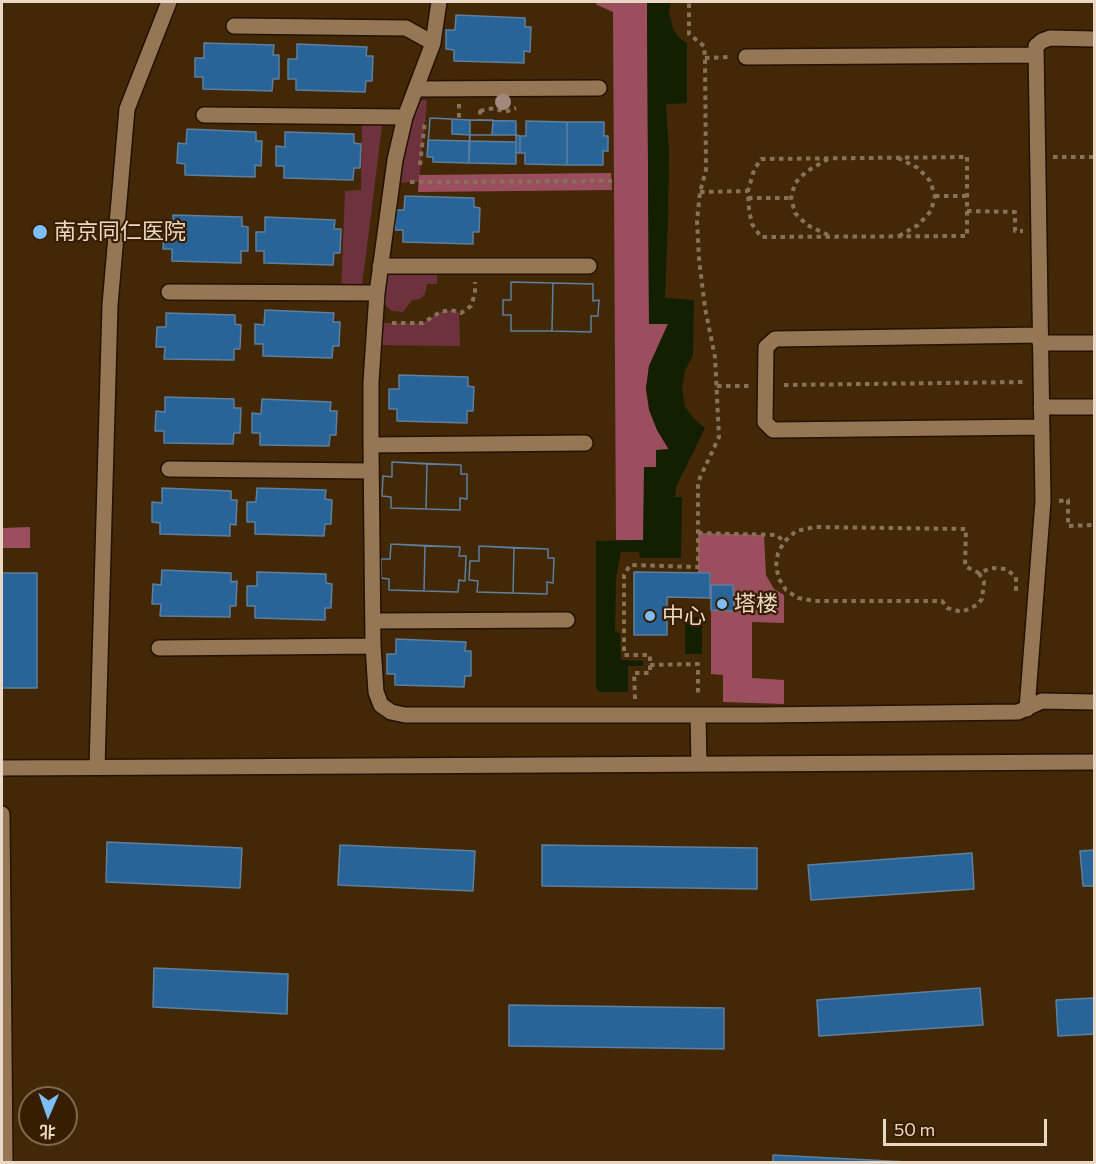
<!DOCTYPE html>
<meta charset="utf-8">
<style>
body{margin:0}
#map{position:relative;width:1096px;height:1164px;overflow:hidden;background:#422806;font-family:Commissioner,"Noto Sans SC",sans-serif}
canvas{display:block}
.frame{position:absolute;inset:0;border:3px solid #e9d8c6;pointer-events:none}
.north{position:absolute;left:18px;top:1086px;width:60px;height:60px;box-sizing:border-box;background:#381e00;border:2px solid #7f684f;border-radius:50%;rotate:182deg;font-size:16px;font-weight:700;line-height:24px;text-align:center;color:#e9d8c6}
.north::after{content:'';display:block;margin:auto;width:21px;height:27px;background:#7dbef9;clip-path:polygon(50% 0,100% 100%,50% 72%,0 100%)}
.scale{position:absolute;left:883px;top:1119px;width:164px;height:27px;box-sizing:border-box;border:3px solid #e9d8c6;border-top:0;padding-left:8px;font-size:18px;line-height:21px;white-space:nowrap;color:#e9d8c6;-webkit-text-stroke:4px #381e00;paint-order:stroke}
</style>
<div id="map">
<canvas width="1096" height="1164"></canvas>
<div class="frame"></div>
<div class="north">北</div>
<div class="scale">50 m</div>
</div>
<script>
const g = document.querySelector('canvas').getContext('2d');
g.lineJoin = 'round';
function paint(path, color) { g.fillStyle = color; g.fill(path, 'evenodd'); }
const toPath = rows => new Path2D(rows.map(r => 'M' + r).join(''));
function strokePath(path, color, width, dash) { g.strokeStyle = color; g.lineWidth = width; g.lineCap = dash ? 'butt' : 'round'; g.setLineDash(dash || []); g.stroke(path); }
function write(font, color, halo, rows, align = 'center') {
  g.font = font + ' Commissioner,"Noto Sans SC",sans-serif'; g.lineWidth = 4.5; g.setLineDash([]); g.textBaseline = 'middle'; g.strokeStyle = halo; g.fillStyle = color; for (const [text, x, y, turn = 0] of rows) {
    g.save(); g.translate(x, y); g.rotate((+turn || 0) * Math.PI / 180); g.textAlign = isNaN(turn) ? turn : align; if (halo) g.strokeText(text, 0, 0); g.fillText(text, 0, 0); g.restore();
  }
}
paint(toPath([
 [412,100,427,100,419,182,391,183],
 [362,117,383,117,374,191,361,293,341,293,345,191,361,190],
 [380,266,437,266,437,284,427,284,425,294,420,299,412,300,403,312,392,311,383,303],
 [451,310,459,312,460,346,373,345,375,323,423,323,440,312]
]), '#6e323f');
paint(toPath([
 [595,2,647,2,649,324,668,324,649,366,646,389,657,430,669,450,656,467,644,468,644,540,616,540,613,12,597,5],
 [611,173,612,190,418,192,419,175],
 [30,527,30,548,2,548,2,528],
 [698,533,764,535,766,575,774,589,784,595,784,623,752,622,752,678,784,680,784,704,723,702,723,675,711,674,711,610,734,611,733,586,711,585,710,573,698,572]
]), '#9b4e5e');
paint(toPath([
 [647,2,671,2,669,13,673,28,678,37,687,43,687,103,666,104,669,153,668,218,665,298,694,300,693,355,685,370,682,388,685,407,694,419,705,428,676,487,675,497,682,497,681,558,640,558,639,552,621,552,616,578,615,632,620,633,621,660,643,661,643,666,628,666,628,692,600,692,596,688,596,541,643,540,644,467,656,467,656,450,669,449,657,430,649,410,646,389,649,366,668,324,649,324],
 [685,617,702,617,702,654,685,654]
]), '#121f00');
const building = toPath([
 [456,15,525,18,525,27,531,27,530,52,524,51,524,63,454,61,454,50,446,49,446,30,455,30,456,15],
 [204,43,274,45,273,55,279,55,279,79,273,79,272,91,203,89,203,77,195,77,195,58,204,58,204,43],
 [297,44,367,47,366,56,373,56,372,81,366,81,365,92,296,90,296,79,288,79,288,59,297,59,297,44],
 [430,118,470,120,469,163,433,162,433,157,427,157,430,118],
 [430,118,452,119,452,134,470,135,469,163,433,162,433,157,427,157,430,118],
 [470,120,516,121,516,135,520,136,520,153,516,153,516,164,469,163,470,120],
 [470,120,493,120,492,135,470,135,470,120],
 [526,121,567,122,567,165,525,164,525,153,520,153,520,136,526,136,526,121],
 [567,122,604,122,604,136,608,136,608,151,603,151,603,165,567,165,567,122],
 [187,129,256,132,256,141,262,141,261,166,255,165,255,177,185,175,185,164,177,163,178,143,186,144,187,129],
 [285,132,354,134,354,143,361,144,360,168,354,168,353,180,284,178,284,166,276,166,276,146,285,147,285,132],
 [470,135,516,135,516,164,469,163,470,135],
 [428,140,469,141,469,163,433,162,433,157,427,157,428,140],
 [469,141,516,142,516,164,469,163,469,141],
 [405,196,474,198,474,207,480,208,479,232,473,232,473,244,403,242,403,230,395,230,395,210,404,210,405,196],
 [173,215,242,217,242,226,248,227,248,251,241,251,241,263,172,261,172,249,163,249,164,230,173,229,173,215],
 [265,217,335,220,334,229,341,229,340,253,334,253,333,265,264,263,264,251,256,251,256,232,265,232,265,217],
 [511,282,553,283,552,331,511,331,511,315,503,315,503,300,511,300,511,282],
 [511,282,553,283,552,331,511,331,511,315,503,315,503,300,511,300,511,282],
 [553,283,593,284,593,301,599,300,598,316,591,316,591,332,552,331,553,283],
 [553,283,593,284,593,301,599,300,598,316,591,316,591,332,552,331,553,283],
 [265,310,334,313,333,322,340,322,339,346,333,346,332,358,263,356,263,344,255,344,255,324,264,325,265,310],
 [166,313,235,315,235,324,241,325,240,349,234,349,234,360,164,359,165,347,156,347,157,327,166,327,166,313],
 [399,375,468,377,468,386,474,387,473,411,467,411,467,423,397,421,397,409,389,409,389,389,399,389,399,375],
 [165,397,234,399,234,408,241,408,240,433,234,433,233,444,164,443,164,431,155,431,156,411,165,412,165,397],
 [262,399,331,402,330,411,337,411,336,435,330,435,329,446,260,445,260,433,252,433,252,413,261,414,262,399],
 [392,462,427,464,426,509,391,508,391,497,382,496,383,476,392,477,392,462],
 [392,462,461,465,461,474,467,474,467,499,460,498,460,510,391,508,391,497,382,496,383,476,392,477,392,462],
 [427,464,461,465,461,474,467,474,467,499,460,498,460,510,426,509,427,464],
 [162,488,231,491,231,500,237,500,236,525,230,524,230,536,160,534,160,523,152,522,152,502,162,503,162,488],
 [257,488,326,490,325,499,332,500,331,524,325,524,324,536,255,534,255,522,247,522,247,502,256,502,257,488],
 [391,544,425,546,424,591,389,590,389,579,381,578,381,559,390,559,391,544],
 [391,544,460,547,459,556,466,556,465,581,459,580,458,592,389,590,389,579,381,578,381,559,390,559,391,544],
 [425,546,460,547,459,556,466,556,465,581,459,580,458,592,424,591,425,546],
 [479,546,514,548,513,593,477,592,478,581,469,580,470,561,479,561,479,546],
 [479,546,548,549,548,558,554,558,553,583,547,582,547,594,477,592,478,581,469,580,470,561,479,561,479,546],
 [514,548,548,549,548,558,554,558,553,583,547,582,547,594,513,593,514,548],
 [162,570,231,573,231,582,237,581,236,606,230,606,230,617,160,616,161,604,152,604,153,584,161,585,162,570],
 [257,572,326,574,326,583,332,584,331,608,325,608,325,620,255,618,255,606,247,606,247,586,257,586,257,572],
 [634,572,710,573,710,598,667,597,667,635,634,635,634,572],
 [2,573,37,573,37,688,2,688,2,573],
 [711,585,733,585,734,611,711,610,711,585],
 [396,639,466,642,465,651,471,651,471,676,465,676,464,687,395,685,395,674,387,674,387,654,396,654,396,639],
 [107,842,242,848,240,888,106,882,107,842],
 [340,845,475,851,473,891,338,885,340,845],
 [542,845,757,848,757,889,542,886,542,845],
 [1094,850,1094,886,1083,886,1080,851,1094,850],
 [972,853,974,889,811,900,808,865,972,853],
 [154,968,288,974,287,1014,153,1007,154,968],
 [980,988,983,1025,819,1036,817,1000,980,988],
 [1094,998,1094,1034,1058,1036,1056,1000,1094,998],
 [509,1005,724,1008,724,1049,509,1046,509,1005],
 [773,1155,908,1162,773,1162,773,1155]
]);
paint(building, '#286498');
strokePath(building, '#5e7f9e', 1.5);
const minor = toPath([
 [439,2,433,43,405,117,395,160,377,293,371,382,371,445,373,646,376,692,381,705,391,712,405,715,759,715,1018,712,1042,701,1094,702],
 [234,26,406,28,433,43],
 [746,57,1036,55],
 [416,89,599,88],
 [204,115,405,117],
 [380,266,589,266],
 [169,292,377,293],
 [1040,335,775,339,766,347,765,422,773,430,1042,427],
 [1040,343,1094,343],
 [1041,407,1094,407],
 [371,445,585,443],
 [169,469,371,471],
 [373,621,567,620],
 [159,648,373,646],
 [1027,709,1043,501,1036,46,1042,41,1050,38,1094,39],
 [698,715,699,764],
 [97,767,110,305,127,109,169,2],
 [2,768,1094,762],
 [2,814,5,1162]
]);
strokePath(minor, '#251100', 18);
strokePath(toPath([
 [705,58,730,57],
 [459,104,459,119],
 [480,110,480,120],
 [480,111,494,108,505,112,516,108],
 [967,157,967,236,761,237,752,224,749,210,748,191,754,170,761,159,967,157],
 [1053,157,1094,157],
 [898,158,918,168,930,181,935,196,931,211,918,225,899,236],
 [828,159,807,171,795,183,791,198,795,213,807,225,828,235],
 [420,165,425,120],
 [410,182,612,181],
 [700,192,748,191],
 [935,196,967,196],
 [748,198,791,198],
 [967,211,1015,212,1015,231,1023,231],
 [392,323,423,323,440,312,451,310,461,313,471,306,475,293,475,282],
 [784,385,1025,382],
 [717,386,749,386],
 [1059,501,1068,500,1068,526,1094,525],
 [698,533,777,535,784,542],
 [979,573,984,582,982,599,977,605,962,612,947,608,942,601,815,601,798,598,786,590,779,579,776,566,778,553,784,542,796,531,815,527,966,529,965,566,979,573,991,568,1006,569,1016,577,1016,591,1017,591],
 [650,665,698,664,698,697],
 [635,699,634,673,650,673,650,655,624,655,624,575,630,565,698,567,698,482,719,437,715,357,705,308,699,259,697,221,700,192,706,170,705,58,704,46,689,34,689,2]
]), '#887257', 4, [4.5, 4.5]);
strokePath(minor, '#957655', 15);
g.fillStyle = '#a2897b';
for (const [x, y] of [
 [503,102]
]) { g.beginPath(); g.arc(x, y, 8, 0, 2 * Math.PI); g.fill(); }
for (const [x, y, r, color] of [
 [40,232,8,"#7dbef9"],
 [722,604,6,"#7dbef9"],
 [650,616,6,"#7dbef9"]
]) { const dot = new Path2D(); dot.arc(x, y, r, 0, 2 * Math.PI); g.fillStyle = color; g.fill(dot); strokePath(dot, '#381e00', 2); }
write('22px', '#e9d8c6', '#381e00', [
 ["南京同仁医院",54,232],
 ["塔楼",734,604],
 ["中心",662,616]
], 'left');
</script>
